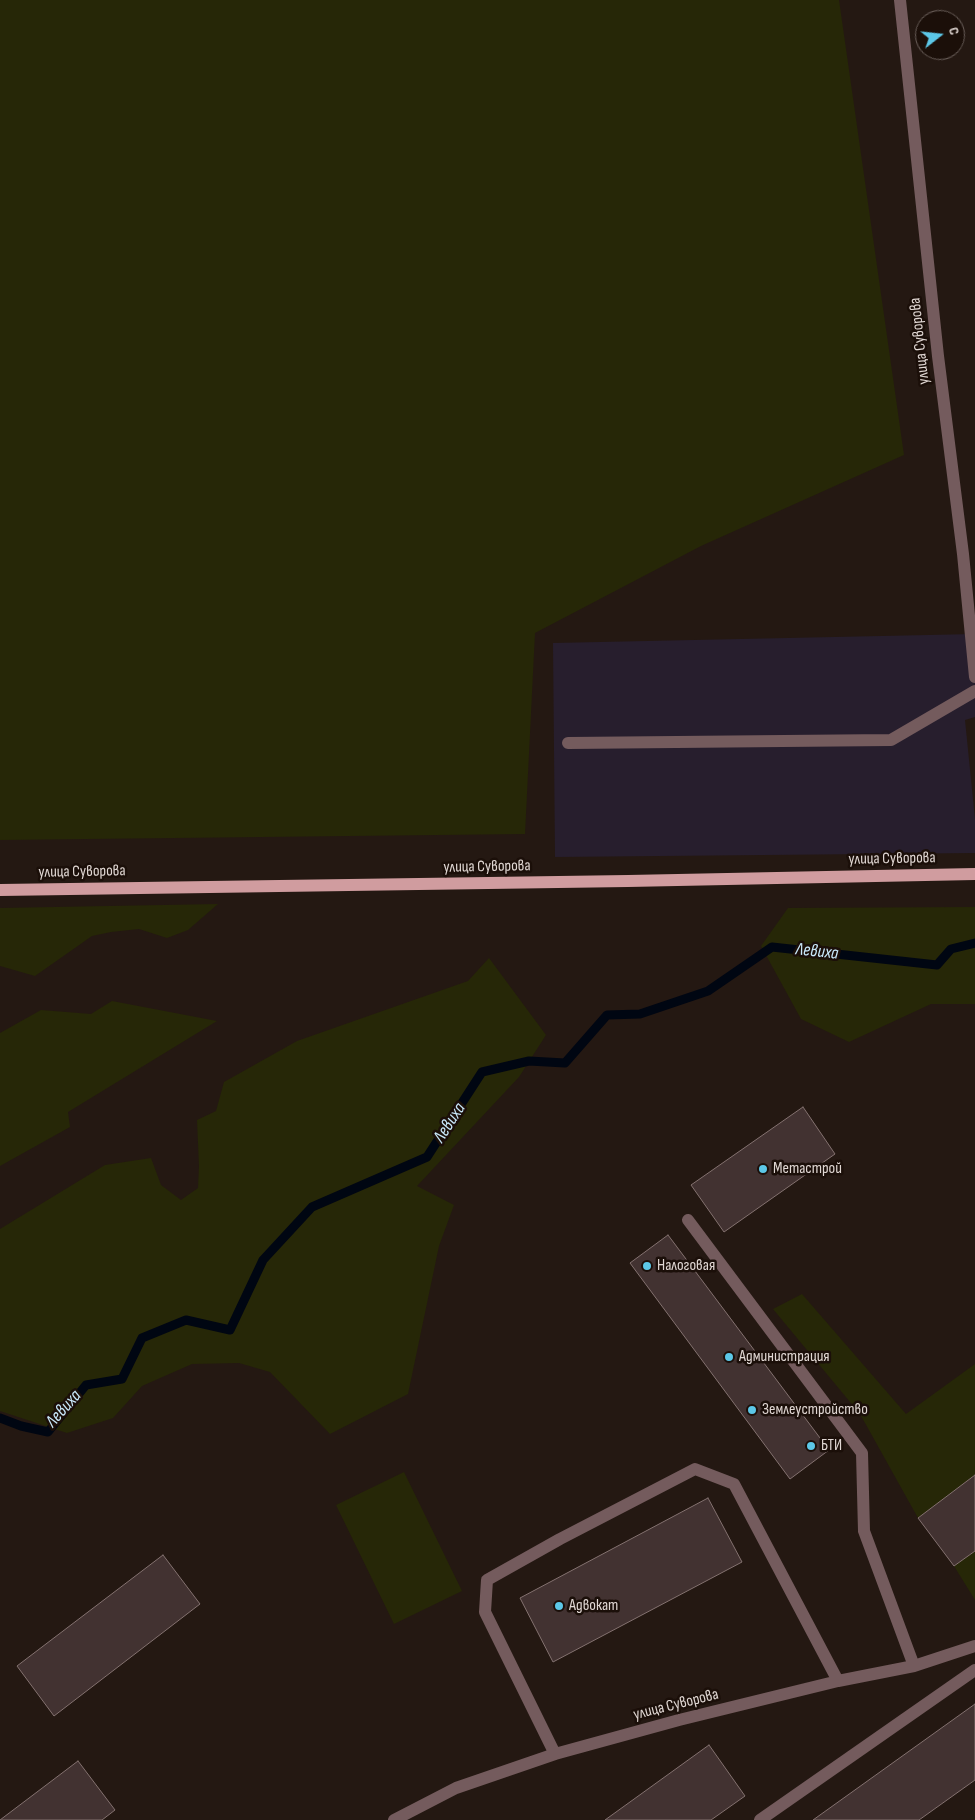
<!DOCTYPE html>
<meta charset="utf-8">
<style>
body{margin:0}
#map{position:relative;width:975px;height:1820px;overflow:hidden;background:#241812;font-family:"Sofia Sans Condensed",sans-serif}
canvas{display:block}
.north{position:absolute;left:915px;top:10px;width:50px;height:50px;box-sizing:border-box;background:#1b0f09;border:1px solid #6a5f5a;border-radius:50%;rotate:74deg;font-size:14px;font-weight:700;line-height:20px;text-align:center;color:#e0d7d3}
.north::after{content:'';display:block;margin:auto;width:18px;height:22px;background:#5cc7e7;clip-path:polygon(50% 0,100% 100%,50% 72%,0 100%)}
</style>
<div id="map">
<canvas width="975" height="1820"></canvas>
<div class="north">С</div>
</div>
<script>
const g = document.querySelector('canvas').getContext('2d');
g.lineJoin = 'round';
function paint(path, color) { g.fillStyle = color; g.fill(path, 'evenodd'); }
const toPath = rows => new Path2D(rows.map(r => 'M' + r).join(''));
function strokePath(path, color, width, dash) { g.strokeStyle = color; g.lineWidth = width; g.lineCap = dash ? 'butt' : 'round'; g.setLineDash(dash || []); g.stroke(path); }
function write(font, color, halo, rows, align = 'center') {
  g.font = font + ' "Sofia Sans Condensed",sans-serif'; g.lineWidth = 5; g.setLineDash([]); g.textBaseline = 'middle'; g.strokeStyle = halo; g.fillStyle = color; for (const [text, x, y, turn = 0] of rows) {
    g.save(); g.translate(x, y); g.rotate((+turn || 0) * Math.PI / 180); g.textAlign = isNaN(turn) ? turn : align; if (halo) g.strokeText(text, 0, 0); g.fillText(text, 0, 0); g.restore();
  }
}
paint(toPath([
 [975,634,975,717,965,720,975,819,975,853,555,857,553,643]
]), '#271e2d');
paint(toPath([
 [0,0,839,0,904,455,701,546,535,633,525,834,0,840],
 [218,904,188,930,167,938,139,929,111,932,92,936,35,976,0,966,0,908],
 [975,907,975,1004,931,1004,849,1042,801,1019,761,946,788,908],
 [489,958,546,1035,519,1077,417,1186,454,1205,439,1246,408,1394,330,1434,270,1372,239,1363,192,1364,142,1386,113,1418,67,1433,0,1411,0,1229,105,1165,151,1158,161,1185,181,1200,198,1188,199,1166,197,1120,216,1111,224,1082,297,1041,468,981],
 [112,1001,217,1021,68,1112,70,1127,0,1166,0,1033,41,1010,91,1014],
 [802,1294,906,1414,975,1364,975,1475,918,1518,860,1414,773,1309],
 [404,1472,462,1591,394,1624,336,1505],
 [975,1551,975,1600,954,1566]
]), '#262707');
strokePath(toPath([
 [0,1418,21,1426,48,1432,86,1385,122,1379,142,1338,186,1320,230,1330,263,1260,312,1207,427,1157,482,1072,529,1061,565,1063,607,1015,640,1014,708,991,772,947,937,965,951,949,975,943]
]), '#000612', 9);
const building = toPath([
 [803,1107,835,1154,724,1232,691,1185,803,1107],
 [668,1235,829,1450,790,1479,630,1263,668,1235],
 [975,1475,975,1551,954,1566,918,1518,975,1475],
 [708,1498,742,1562,553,1662,520,1598,708,1498],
 [163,1555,200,1604,54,1716,17,1666,163,1555],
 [975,1704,975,1780,919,1820,813,1820,975,1704],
 [709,1745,745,1796,711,1820,605,1820,709,1745],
 [78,1761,115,1810,102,1820,0,1820,78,1761]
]);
paint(building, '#423231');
strokePath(building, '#847270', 1);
strokePath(toPath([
 [900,0,938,356,963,554,975,677],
 [568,743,891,740,975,691],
 [688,1220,862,1453,864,1531,914,1666],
 [555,1754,485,1612,487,1580,560,1539,695,1469,734,1484,838,1681],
 [394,1820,456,1788,555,1754,679,1720,838,1681,914,1666,975,1646],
 [760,1820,975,1670]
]), '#745b5d', 12);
strokePath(toPath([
 [0,890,628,881,975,874]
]), '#d09c9f', 12);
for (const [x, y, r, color] of [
 [763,1169,5,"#5cc7e7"],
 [647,1266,5,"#5cc7e7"],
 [729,1357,5,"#5cc7e7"],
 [752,1410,5,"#5cc7e7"],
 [811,1446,5,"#5cc7e7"],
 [559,1606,5,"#5cc7e7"]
]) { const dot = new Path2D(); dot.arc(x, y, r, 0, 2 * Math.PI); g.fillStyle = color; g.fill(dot); strokePath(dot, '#1b0f09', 2); }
write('16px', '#e0d7d3', '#1b0f09', [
 ["улица Суворова",920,341,-96],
 ["улица Суворова",892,859,-1],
 ["улица Суворова",487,867,-1],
 ["улица Суворова",82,872,-1],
 ["улица Суворова",676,1705,-14]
]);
write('16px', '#e0d7d3', '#1b0f09', [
 ["Метастрой",773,1169],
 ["Налоговая",657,1266],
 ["Администрация",739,1357],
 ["Землеустройство",762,1410],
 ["БТИ",821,1446],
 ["Адвокат",569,1606]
], 'left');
write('italic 18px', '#c9e8fa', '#1b0f09', [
 ["Левиха",817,952,6],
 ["Левиха",450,1123,-57],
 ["Левиха",64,1409,-48]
]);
</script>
